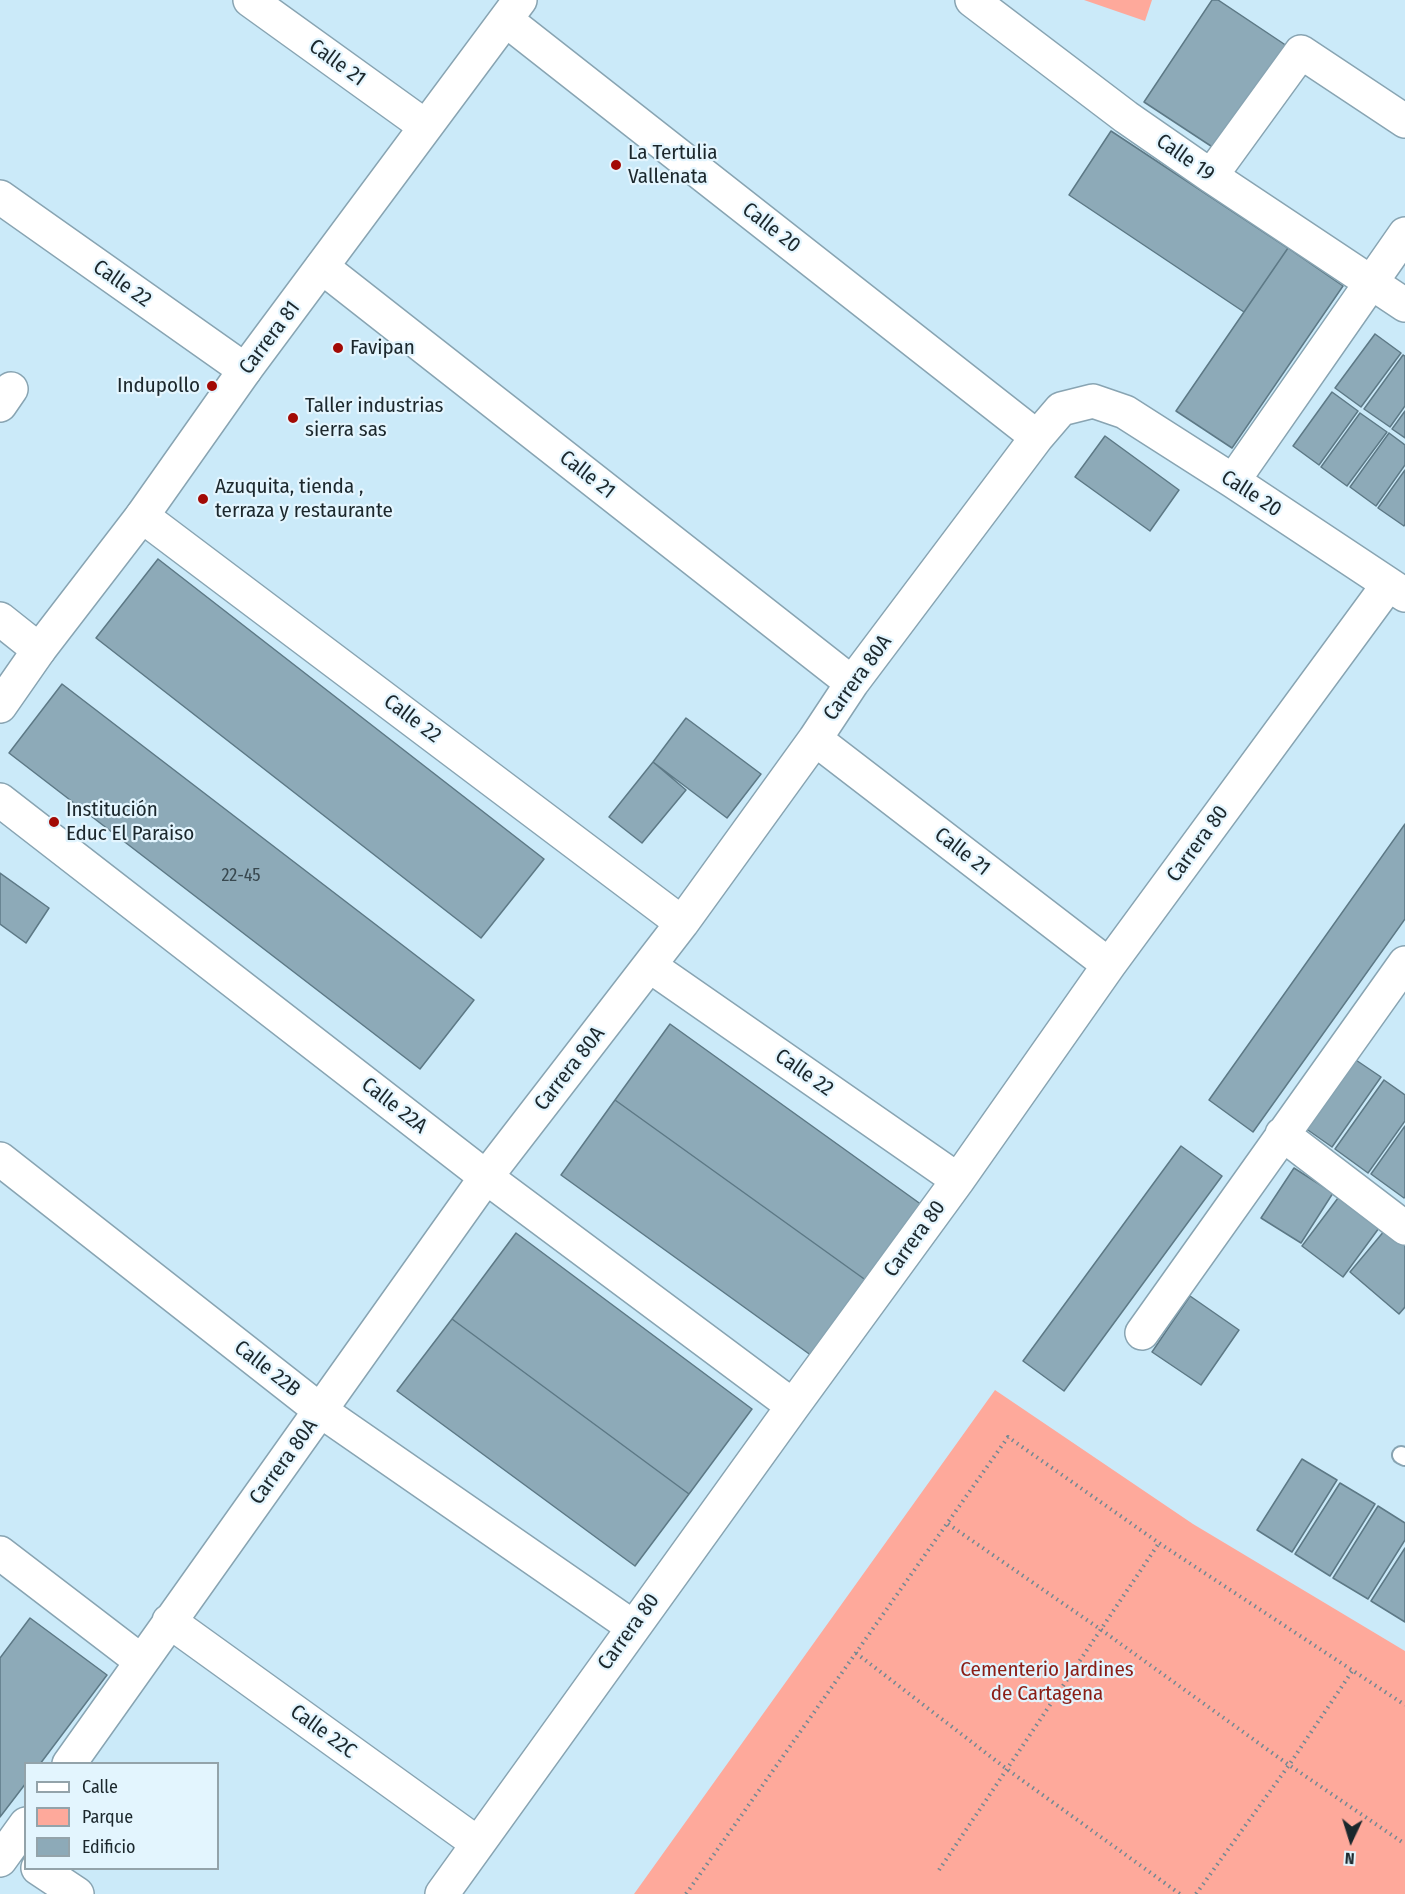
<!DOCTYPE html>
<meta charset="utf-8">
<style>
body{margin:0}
#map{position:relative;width:1405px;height:1894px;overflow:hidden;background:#cbeaf9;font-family:"Fira Sans Condensed",sans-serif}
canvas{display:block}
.legend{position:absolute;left:24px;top:1762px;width:195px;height:108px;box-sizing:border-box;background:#e3f5fe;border:2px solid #93a3aa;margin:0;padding:8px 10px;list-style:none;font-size:18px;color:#1b272c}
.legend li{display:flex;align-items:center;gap:12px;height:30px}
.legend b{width:30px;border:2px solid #93a3aa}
.north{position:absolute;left:1321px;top:1810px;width:60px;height:60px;-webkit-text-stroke:4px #e3f5fe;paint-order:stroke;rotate:184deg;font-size:16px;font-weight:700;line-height:24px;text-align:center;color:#1b272c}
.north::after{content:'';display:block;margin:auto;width:21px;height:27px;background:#1b272c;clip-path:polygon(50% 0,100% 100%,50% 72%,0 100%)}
</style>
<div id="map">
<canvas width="1405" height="1894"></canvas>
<ul class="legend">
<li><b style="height:8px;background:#fff"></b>Calle</li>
<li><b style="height:16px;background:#fea99b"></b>Parque</li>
<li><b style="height:16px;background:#8daab8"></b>Edificio</li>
</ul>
<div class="north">N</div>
</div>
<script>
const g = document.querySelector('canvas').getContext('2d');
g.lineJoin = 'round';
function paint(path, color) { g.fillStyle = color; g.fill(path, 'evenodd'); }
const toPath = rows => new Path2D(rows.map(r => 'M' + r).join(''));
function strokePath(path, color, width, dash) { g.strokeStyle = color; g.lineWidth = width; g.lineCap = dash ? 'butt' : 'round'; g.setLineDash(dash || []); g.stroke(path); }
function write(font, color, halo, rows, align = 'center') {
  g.font = font + ' "Fira Sans Condensed",sans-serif'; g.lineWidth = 4.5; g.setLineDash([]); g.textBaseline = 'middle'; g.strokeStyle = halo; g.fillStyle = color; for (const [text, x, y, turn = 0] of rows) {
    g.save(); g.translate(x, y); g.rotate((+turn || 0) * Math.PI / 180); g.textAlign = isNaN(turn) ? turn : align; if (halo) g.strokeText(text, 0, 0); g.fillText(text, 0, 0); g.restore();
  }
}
paint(toPath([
 [1084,0,1152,0,1145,21],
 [995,1390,1193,1524,1405,1651,1405,1894,634,1894]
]), '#fea99b');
const building = toPath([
 [1212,0,1218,0,1290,48,1220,152,1144,102,1212,0],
 [1111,131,1288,248,1244,312,1069,195,1111,131],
 [1288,248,1343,286,1232,448,1176,411,1288,248],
 [1375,334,1401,353,1361,407,1335,388,1375,334],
 [1403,355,1405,356,1405,406,1390,427,1364,409,1403,355],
 [1332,392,1358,411,1319,465,1293,446,1332,392],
 [1405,411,1405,438,1392,429,1405,411],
 [1360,413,1387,432,1347,486,1321,467,1360,413],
 [1389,433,1405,445,1405,465,1376,506,1350,487,1389,433],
 [1105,436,1179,490,1150,531,1075,477,1105,436],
 [1405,470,1405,524,1404,526,1378,508,1405,470],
 [158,559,544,859,481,938,96,638,158,559],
 [62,684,474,1000,420,1069,9,753,62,684],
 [686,718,761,774,727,818,653,762,686,718],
 [653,762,686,790,642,843,609,817,653,762],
 [1405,824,1405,919,1253,1132,1209,1100,1405,824],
 [0,873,49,908,26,943,0,924,0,873],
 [670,1024,922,1205,867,1281,615,1100,670,1024],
 [1347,1054,1381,1077,1332,1147,1298,1123,1347,1054],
 [1384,1080,1405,1095,1405,1121,1368,1173,1335,1149,1384,1080],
 [615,1100,867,1281,812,1356,561,1175,615,1100],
 [1405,1126,1405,1197,1404,1198,1371,1174,1405,1126],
 [1181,1146,1222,1176,1064,1391,1023,1361,1181,1146],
 [1294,1168,1333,1193,1301,1243,1261,1218,1294,1168],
 [1338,1198,1379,1228,1343,1277,1302,1246,1338,1198],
 [1385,1230,1405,1246,1405,1307,1399,1314,1350,1272,1385,1230],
 [516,1233,752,1409,689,1494,452,1319,516,1233],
 [1190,1296,1239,1330,1201,1385,1152,1352,1190,1296],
 [452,1319,689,1494,635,1566,397,1391,452,1319],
 [1302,1459,1337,1480,1292,1552,1257,1530,1302,1459],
 [1340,1483,1375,1504,1330,1576,1295,1554,1340,1483],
 [1378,1506,1405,1523,1405,1540,1368,1599,1333,1578,1378,1506],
 [1405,1548,1405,1622,1371,1601,1405,1548],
 [30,1618,107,1675,40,1764,26,1764,26,1783,0,1817,0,1658,30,1618]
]);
paint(building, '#8daab8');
strokePath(building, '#5d7986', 1.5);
const lane = toPath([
 [1401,1455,1405,1457]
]);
const street = toPath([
 [250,0,425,126],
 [972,0,1126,117,1211,176,1405,305],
 [506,20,1037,437],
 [1211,176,1301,52,1405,121],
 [0,197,245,370],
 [322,267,852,683],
 [0,405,11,389],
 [1233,481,1405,234],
 [142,516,682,923],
 [0,619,39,650],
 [815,739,1109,965],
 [0,800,486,1177,793,1406],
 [650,966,958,1180],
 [1282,1134,1405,1228],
 [0,1159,321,1411,633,1627],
 [1142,1333,1405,963],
 [0,1553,141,1661],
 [169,1621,477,1843],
 [69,1764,486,1177,682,923,815,739,852,683,1037,437,1061,409,1093,401,1125,412,1233,481,1405,595],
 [0,1860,26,1824],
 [38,1868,77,1894],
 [442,1894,793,1406,958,1180,1109,965,1388,585]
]);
const secondary = toPath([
 [0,706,39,650,142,516,245,370,520,0]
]);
strokePath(lane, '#88a4b2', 20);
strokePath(street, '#88a4b2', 36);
strokePath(secondary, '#88a4b2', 36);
strokePath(toPath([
 [948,1524,1100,1629,1289,1765,1405,1844],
 [856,1653,1008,1770,1180,1894],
 [939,1870,1159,1543],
 [686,1894,1008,1437,1159,1543,1405,1705],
 [1196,1894,1289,1765,1353,1670]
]), '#728892', 4, [1.5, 4.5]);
strokePath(lane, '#fff', 16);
strokePath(street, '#fff', 33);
strokePath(secondary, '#fff', 33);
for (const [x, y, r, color] of [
 [616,165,6,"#a20a05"],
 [338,348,6,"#a20a05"],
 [212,386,6,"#a20a05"],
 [293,418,6,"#a20a05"],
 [203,499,6,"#a20a05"],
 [54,822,6,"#a20a05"]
]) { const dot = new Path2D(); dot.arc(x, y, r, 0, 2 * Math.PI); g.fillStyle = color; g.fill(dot); strokePath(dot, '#e3f5fe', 2); }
write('18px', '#38484f', null, [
 ["22-45",241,876]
]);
write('21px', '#1b272c', '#e3f5fe', [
 ["Calle 21",337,63,36],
 ["Calle 19",1185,158,35],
 ["Calle 20",771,228,38],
 ["Calle 22",122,284,35],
 ["Carrera 81",270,338,-53],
 ["Calle 21",587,475,38],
 ["Calle 20",1251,494,33],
 ["Carrera 80A",858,678,-54],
 ["Calle 22",412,719,37],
 ["Carrera 80",1198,844,-54],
 ["Calle 21",962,852,38],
 ["Carrera 80A",570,1069,-52],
 ["Calle 22",804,1073,35],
 ["Calle 22A",394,1106,38],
 ["Carrera 80",915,1239,-54],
 ["Calle 22B",267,1369,38],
 ["Carrera 80A",284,1462,-54],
 ["Carrera 80",629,1632,-54],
 ["Calle 22C",323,1732,36]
]);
write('21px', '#1b272c', '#e3f5fe', [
 ["La Tertulia",628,153],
 ["Vallenata",628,177],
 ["Favipan",350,348],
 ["Indupollo",200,386,"right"],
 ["Taller industrias",305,406],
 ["sierra sas",305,430],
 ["Azuquita, tienda ,",215,487],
 ["terraza y restaurante",215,511],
 ["Institución",66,810],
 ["Educ El Paraiso",66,834]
], 'left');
write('21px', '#8a1d15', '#e3f5fe', [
 ["Cementerio Jardines",1047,1670],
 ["de Cartagena",1047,1694]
]);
</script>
